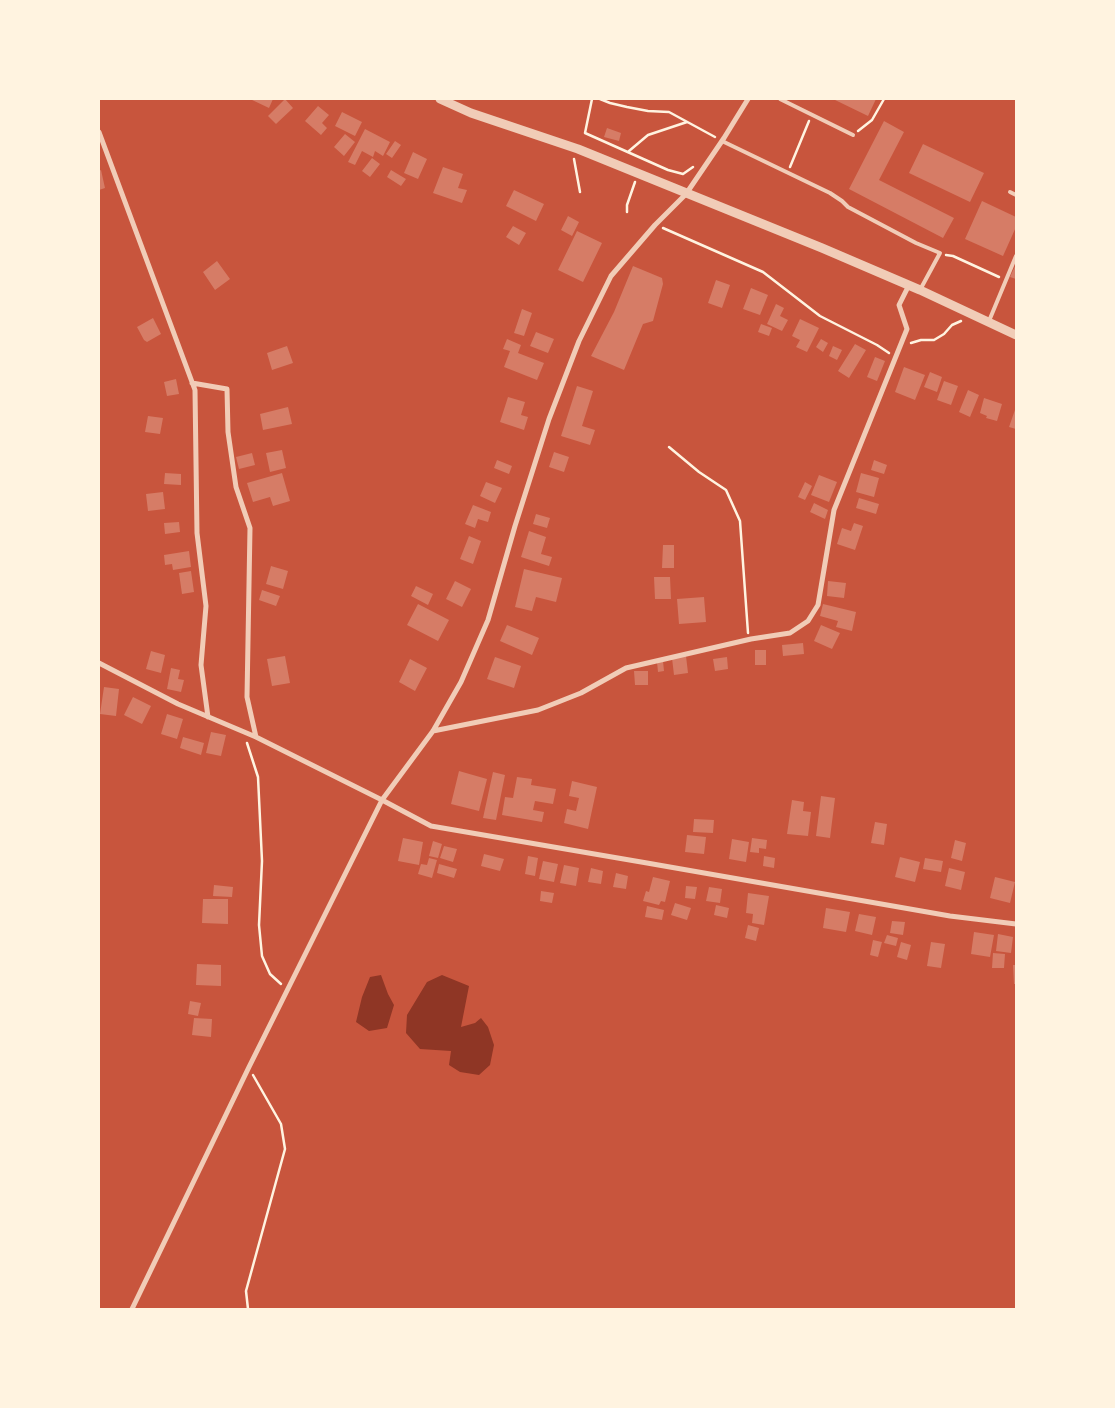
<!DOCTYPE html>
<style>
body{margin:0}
#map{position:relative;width:1115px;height:1408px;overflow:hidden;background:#c8553d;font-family:Arial,sans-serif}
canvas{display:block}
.frame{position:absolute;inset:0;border:100px solid #fff3e0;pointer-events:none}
</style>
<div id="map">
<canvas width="1115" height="1408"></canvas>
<div class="frame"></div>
</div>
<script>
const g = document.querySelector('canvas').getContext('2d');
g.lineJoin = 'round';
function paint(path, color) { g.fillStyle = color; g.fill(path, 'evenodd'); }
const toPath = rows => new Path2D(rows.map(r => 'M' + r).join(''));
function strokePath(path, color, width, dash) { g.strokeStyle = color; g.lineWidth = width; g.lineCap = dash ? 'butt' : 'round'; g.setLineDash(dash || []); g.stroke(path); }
paint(toPath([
 [381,975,388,994,394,1005,387,1028,369,1031,356,1022,362,997,370,977],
 [442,975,469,986,461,1027,475,1023,481,1018,488,1027,494,1045,490,1065,479,1075,460,1072,449,1065,451,1051,420,1049,406,1033,407,1015,427,982]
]), '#8f3625');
paint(toPath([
 [250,99,273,99,269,108],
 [285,99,293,108,276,124,268,116],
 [833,99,876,99,868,116],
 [318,106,329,115,322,123,327,128,321,135,305,121],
 [342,112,362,122,355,136,335,126],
 [884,121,904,132,879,180,954,218,943,238,849,189],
 [607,128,621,133,619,141,604,137],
 [365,129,390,142,383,156,375,151,373,157,362,151,355,165,348,162],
 [345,134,355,142,344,156,334,147],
 [395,141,401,145,392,158,386,154],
 [923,144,984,173,970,202,909,173],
 [413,152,427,159,418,179,404,173],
 [372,158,380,164,370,177,362,171],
 [443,167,463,174,458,188,467,190,462,203,433,193],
 [101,170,105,188,99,190,99,171],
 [391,170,406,179,401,186,387,177],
 [514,190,544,204,536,221,506,206],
 [982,201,1016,217,1016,227,1003,256,965,239],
 [568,216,579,222,572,236,561,230],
 [513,226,526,233,519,245,506,237],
 [577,231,602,243,583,282,558,270],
 [217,261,230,279,215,290,203,272],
 [1016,264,1016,279,1010,277],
 [633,266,662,278,663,284,653,321,643,324,624,370,591,356,614,312],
 [716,280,730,285,722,308,708,303],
 [751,288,768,295,760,315,743,309],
 [776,304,784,308,780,316,788,320,782,331,767,324],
 [522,309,532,313,524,336,514,333],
 [153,318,161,334,147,342,144,340,137,327],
 [800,319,819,328,807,352,796,347,800,340,792,336],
 [761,324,772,328,769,336,758,332],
 [536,332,554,339,548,353,530,346],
 [507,339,521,345,518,353,544,363,537,380,504,367,510,351,503,349],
 [821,339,828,343,823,352,816,347],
 [855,344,866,350,849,378,838,371],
 [287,346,293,363,272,370,267,353],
 [833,346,842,350,837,360,829,356],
 [875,357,885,361,877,381,867,377],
 [904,367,925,375,915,400,895,392],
 [930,372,942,377,937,392,924,387],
 [176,379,179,394,167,396,164,382],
 [944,381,958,386,951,405,937,400],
 [577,386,593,391,582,426,595,430,590,445,561,436],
 [968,390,979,395,970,417,959,412],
 [508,397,525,402,521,415,528,417,524,430,500,422],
 [984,398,1002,404,997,421,986,418,987,416,980,413],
 [288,407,292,424,263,430,260,414],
 [1016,407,1016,429,1009,427],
 [148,416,163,418,160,434,145,432],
 [282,450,286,468,270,472,266,453],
 [554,452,569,457,564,472,549,467],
 [252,453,255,465,239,469,236,457],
 [497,460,512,466,509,474,494,468],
 [874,460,887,465,884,474,871,470],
 [165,473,181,474,181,485,164,484],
 [282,473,290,501,273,506,270,497,253,502,247,483],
 [861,473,879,478,874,497,856,492],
 [819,475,837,482,829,502,811,495],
 [486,482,502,488,495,503,480,496],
 [805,482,812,486,805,500,798,497],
 [163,492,165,509,148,511,146,494],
 [859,498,879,504,876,514,856,508],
 [814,503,828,510,825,519,810,512],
 [473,505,491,512,488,522,478,519,475,528,465,524],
 [536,514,550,518,547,528,533,524],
 [179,522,180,532,165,534,164,523],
 [854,523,863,526,855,550,837,544,842,528,851,531],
 [529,531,546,537,541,554,552,557,549,566,521,557],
 [469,536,481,541,473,564,460,559],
 [663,545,674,545,674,568,662,568],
 [189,551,191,567,173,570,172,564,165,565,164,555],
 [271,566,288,571,283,589,266,584],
 [524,569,562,578,556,602,536,597,532,611,515,607],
 [191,571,194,592,182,594,179,573],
 [654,577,670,577,671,599,655,599],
 [455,581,471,589,462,607,446,599],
 [828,581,846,583,844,598,827,596],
 [416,586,433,594,428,605,411,596],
 [262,590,280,596,276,606,259,600],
 [704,597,706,622,679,624,677,599],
 [418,604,449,620,438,641,407,625],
 [823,604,856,612,852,631,836,627,838,621,820,616],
 [507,625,539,638,532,655,500,641],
 [821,625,840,633,832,649,814,641],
 [803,643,804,654,783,656,782,645],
 [755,650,766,650,766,665,755,665],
 [151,651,165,655,161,673,146,669],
 [285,656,290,683,272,686,267,659],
 [686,656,688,673,674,675,672,658],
 [495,657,521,666,514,688,487,679],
 [727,657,728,669,715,671,713,659],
 [410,659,427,668,415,691,399,682],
 [663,661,664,671,658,672,657,662],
 [171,668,180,670,178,679,184,680,181,692,167,689],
 [634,671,648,671,648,685,635,685],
 [104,687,119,689,116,716,100,714],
 [133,697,151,706,142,724,124,715],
 [167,714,183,719,177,739,161,734],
 [211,732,226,735,221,756,206,753],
 [183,737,204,743,201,755,180,748],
 [459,771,487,779,479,811,451,804],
 [493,772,505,775,496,820,483,818],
 [517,777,532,779,531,785,556,789,553,804,535,801,533,810,544,812,542,822,502,815,505,797,513,798],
 [572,781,597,787,588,829,564,823,567,809,576,811,579,798,569,796],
 [821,796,835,798,830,838,816,836],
 [792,800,804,802,803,811,811,812,808,836,787,834],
 [694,819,714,820,713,833,693,832],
 [875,822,887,824,884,845,871,843],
 [687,835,706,837,704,854,685,852],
 [403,838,423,842,419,865,398,861],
 [752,838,767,840,766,849,759,848,759,853,750,852],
 [732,839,749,842,746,862,729,859],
 [955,840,966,843,962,861,951,858],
 [433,841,442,844,438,858,429,856],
 [444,846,457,849,453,862,440,858],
 [484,854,504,859,500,871,481,866],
 [528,856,538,858,535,876,525,874],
 [764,856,775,858,774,868,763,866],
 [900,857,920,862,915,882,895,877],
 [429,858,437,860,432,878,418,874,421,864,427,865],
 [925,858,943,861,941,872,923,869],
 [543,861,558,864,554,882,539,879],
 [439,864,457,869,454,878,437,873],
 [564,865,579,868,576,886,560,883],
 [591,868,603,871,601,884,588,882],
 [949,868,965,872,961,890,945,886],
 [616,873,628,876,626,889,613,887],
 [653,877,670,881,665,902,661,901,659,905,643,901,646,891,649,892],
 [995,877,1015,882,1010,903,990,898],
 [214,885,233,887,232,897,213,896],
 [686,886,697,887,695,899,685,898],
 [709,887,722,889,720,903,706,901],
 [541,891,554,893,552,903,540,901],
 [748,893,769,896,764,925,752,923,753,914,746,913],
 [203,899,228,899,228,924,202,923],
 [675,903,691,908,687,920,671,915],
 [716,905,729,908,727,918,714,915],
 [647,906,664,910,662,920,645,917],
 [826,908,850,912,846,932,823,928],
 [859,914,876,917,872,935,855,931],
 [892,921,905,922,903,935,890,933],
 [748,925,759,928,756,941,745,938],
 [974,932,994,935,990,957,971,954],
 [998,934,1013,937,1011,953,996,951],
 [887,935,898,938,896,946,884,943],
 [873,940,882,942,878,957,870,955],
 [901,942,911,945,907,960,897,957],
 [931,942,945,944,941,968,927,966],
 [993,953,1005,954,1004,968,992,968],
 [197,964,221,965,221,986,196,985],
 [1013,965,1016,965,1016,984,1014,984],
 [190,1001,201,1003,198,1016,188,1014],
 [194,1018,212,1019,211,1037,192,1035]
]), '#d67c66');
strokePath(toPath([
 [592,99,585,133,668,170,683,174,693,167],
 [600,99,610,103,627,107,648,111,669,112,715,137],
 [858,131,872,120,884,99],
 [629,151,648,135,687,122],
 [574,159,580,192],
 [790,167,809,121],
 [627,212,627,205,635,182],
 [663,228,763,272,820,316,877,345,889,353],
 [946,255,953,256,999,277],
 [911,343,921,340,934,340,944,334,952,325,961,321],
 [669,447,699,472,726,490,740,521,748,633],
 [247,743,258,777,262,861,259,925,262,956,270,974,281,984],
 [248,1309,246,1291,285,1149,281,1124,253,1075]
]), '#fff3e0', 2.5);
strokePath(toPath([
 [780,99,853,135],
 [722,141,830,193,842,201,848,207,916,243,940,253,920,290],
 [1010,192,1016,195],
 [989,321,1016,256]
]), '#f1ccb7', 4);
strokePath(toPath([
 [99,132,195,390,197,533,206,606,201,665,208,717],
 [192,383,227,389,228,432,236,487,250,528,247,697,256,737],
 [99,663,178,704,256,737,382,800,431,826,647,863,950,916,1016,924],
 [433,731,538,710,581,693,626,668,751,639,790,633,808,621,818,605,834,510,907,329,899,305,909,285],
 [132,1309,249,1067,382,800,433,731,461,682,488,620,515,526,549,419,579,341,611,276,655,225,686,194,724,138,748,99]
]), '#f1ccb7', 5);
strokePath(toPath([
 [440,99,471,113,578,149,822,248,920,290,1016,335]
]), '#f1ccb7', 9);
</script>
